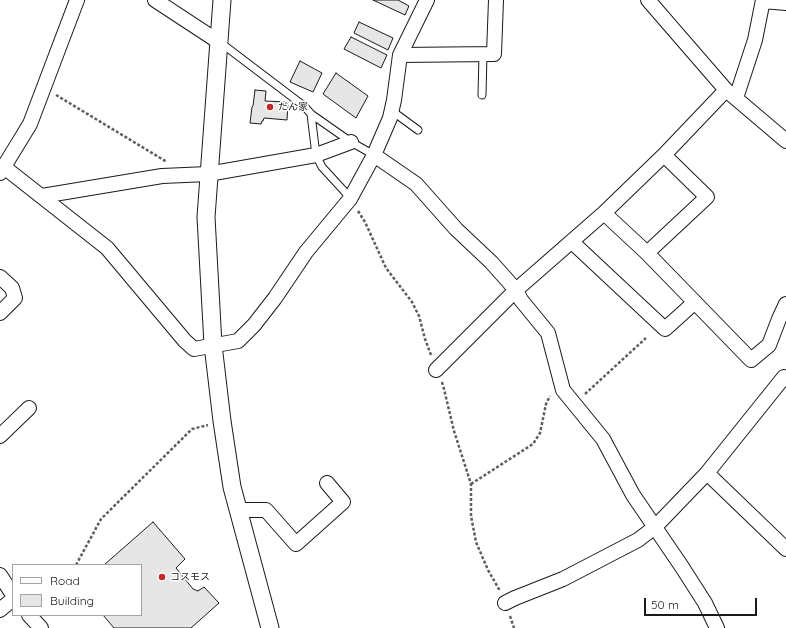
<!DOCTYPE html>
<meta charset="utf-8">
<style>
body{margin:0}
#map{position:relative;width:786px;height:628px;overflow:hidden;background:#fff;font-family:Quicksand,sans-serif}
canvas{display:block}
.legend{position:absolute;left:12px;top:564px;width:130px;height:52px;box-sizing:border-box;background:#fff;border:1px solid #a3a3a3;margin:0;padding:5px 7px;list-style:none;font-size:12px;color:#1a1a1a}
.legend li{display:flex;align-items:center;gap:8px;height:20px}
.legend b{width:20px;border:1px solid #a3a3a3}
.scale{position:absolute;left:644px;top:598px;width:113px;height:18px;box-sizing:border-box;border:2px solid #1a1a1a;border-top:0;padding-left:5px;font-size:12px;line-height:14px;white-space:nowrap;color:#1a1a1a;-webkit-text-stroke:3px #fff;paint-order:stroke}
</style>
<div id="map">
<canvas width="786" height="628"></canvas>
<ul class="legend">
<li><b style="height:5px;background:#fff"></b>Road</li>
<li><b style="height:11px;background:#e6e6e6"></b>Building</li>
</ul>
<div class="scale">50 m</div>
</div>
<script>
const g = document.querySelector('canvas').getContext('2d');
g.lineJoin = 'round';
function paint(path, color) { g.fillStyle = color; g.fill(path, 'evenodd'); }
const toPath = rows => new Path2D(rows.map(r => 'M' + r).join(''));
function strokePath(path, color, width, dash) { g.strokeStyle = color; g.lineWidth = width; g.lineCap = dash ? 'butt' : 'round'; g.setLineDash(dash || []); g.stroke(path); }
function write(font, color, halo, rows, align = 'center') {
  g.font = font + ' Quicksand,"Noto Sans JP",sans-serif'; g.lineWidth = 3; g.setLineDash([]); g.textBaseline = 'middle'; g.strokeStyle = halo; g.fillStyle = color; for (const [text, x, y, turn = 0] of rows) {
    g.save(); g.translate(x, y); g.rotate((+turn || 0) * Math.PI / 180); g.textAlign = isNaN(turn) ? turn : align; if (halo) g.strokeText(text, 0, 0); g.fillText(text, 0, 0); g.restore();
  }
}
const building = toPath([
 [373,0,398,0,409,6,405,15,373,0],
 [359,22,393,38,388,50,354,33,359,22],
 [351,37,387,55,381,68,344,49,351,37],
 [300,61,322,73,313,92,290,82,300,61],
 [336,73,368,96,356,118,323,94,336,73],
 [255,90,266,91,265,101,288,102,287,120,264,118,263,121,262,121,261,124,250,123,252,107,253,106,255,90],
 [153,522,185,559,176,568,193,589,198,591,204,587,219,603,191,628,114,628,103,615,141,615,141,565,104,565,153,522]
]);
paint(building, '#e6e6e6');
strokePath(building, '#1a1a1a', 1);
const service = toPath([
 [221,43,304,106,311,114,351,142,374,155],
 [482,95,483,54],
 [392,111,418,130],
 [311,114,316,155,322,167,345,192,350,199]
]);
const minor = toPath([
 [155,0,219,42],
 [648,0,726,90,786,141],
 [763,1,786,3],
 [400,55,494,54,496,0],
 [736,98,755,40,763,0],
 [374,155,416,184,456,229,491,262,516,290,521,300,548,333,563,390,603,439,633,495,682,567,705,603,717,628],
 [4,167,107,248,185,341,194,349,238,341,254,325,275,298,306,252,350,199,374,155,390,118,394,100,400,55,427,0],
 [0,173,30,124,77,0],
 [42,196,162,176,208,174,316,155,351,142],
 [604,213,647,253,751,360,769,345,779,319,786,304],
 [572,242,665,329,695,302],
 [647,253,707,197,664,155],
 [0,277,12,288,15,298,0,313],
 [436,370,516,290,604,213,664,155,726,90],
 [784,377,707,473,786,549],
 [0,436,29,408],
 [238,510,266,510,296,544,343,502,327,483],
 [0,575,13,595],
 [505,603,515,598,563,579,638,540,655,527,707,473],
 [0,610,13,599],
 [29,615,41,628]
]);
const tertiary = toPath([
 [222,0,206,217,213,345,222,421,232,487,270,628]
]);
strokePath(service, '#1a1a1a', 9);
strokePath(minor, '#1a1a1a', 16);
strokePath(tertiary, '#1a1a1a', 19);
strokePath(toPath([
 [56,95,167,162],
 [358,211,365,222,386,268,412,302,419,316,425,339,431,355],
 [442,382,444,389,454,431,471,484,471,516,476,542,488,570,500,591],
 [585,394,646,338],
 [471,484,533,444,540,433,546,404,550,396],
 [76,565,101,519,192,429,208,425],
 [510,616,514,628]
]), '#5f5f5f', 2.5, [3, 2]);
strokePath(service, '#fff', 7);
strokePath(minor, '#fff', 14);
strokePath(tertiary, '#fff', 17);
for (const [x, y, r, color] of [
 [270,107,4,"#c62828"],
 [162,577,4,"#c62828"]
]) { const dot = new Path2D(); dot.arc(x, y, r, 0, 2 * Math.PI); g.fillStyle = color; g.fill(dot); strokePath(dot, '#fff', 1.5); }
write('10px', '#1a1a1a', '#fff', [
 ["だん家",278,107],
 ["コスモス",170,577]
], 'left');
</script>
